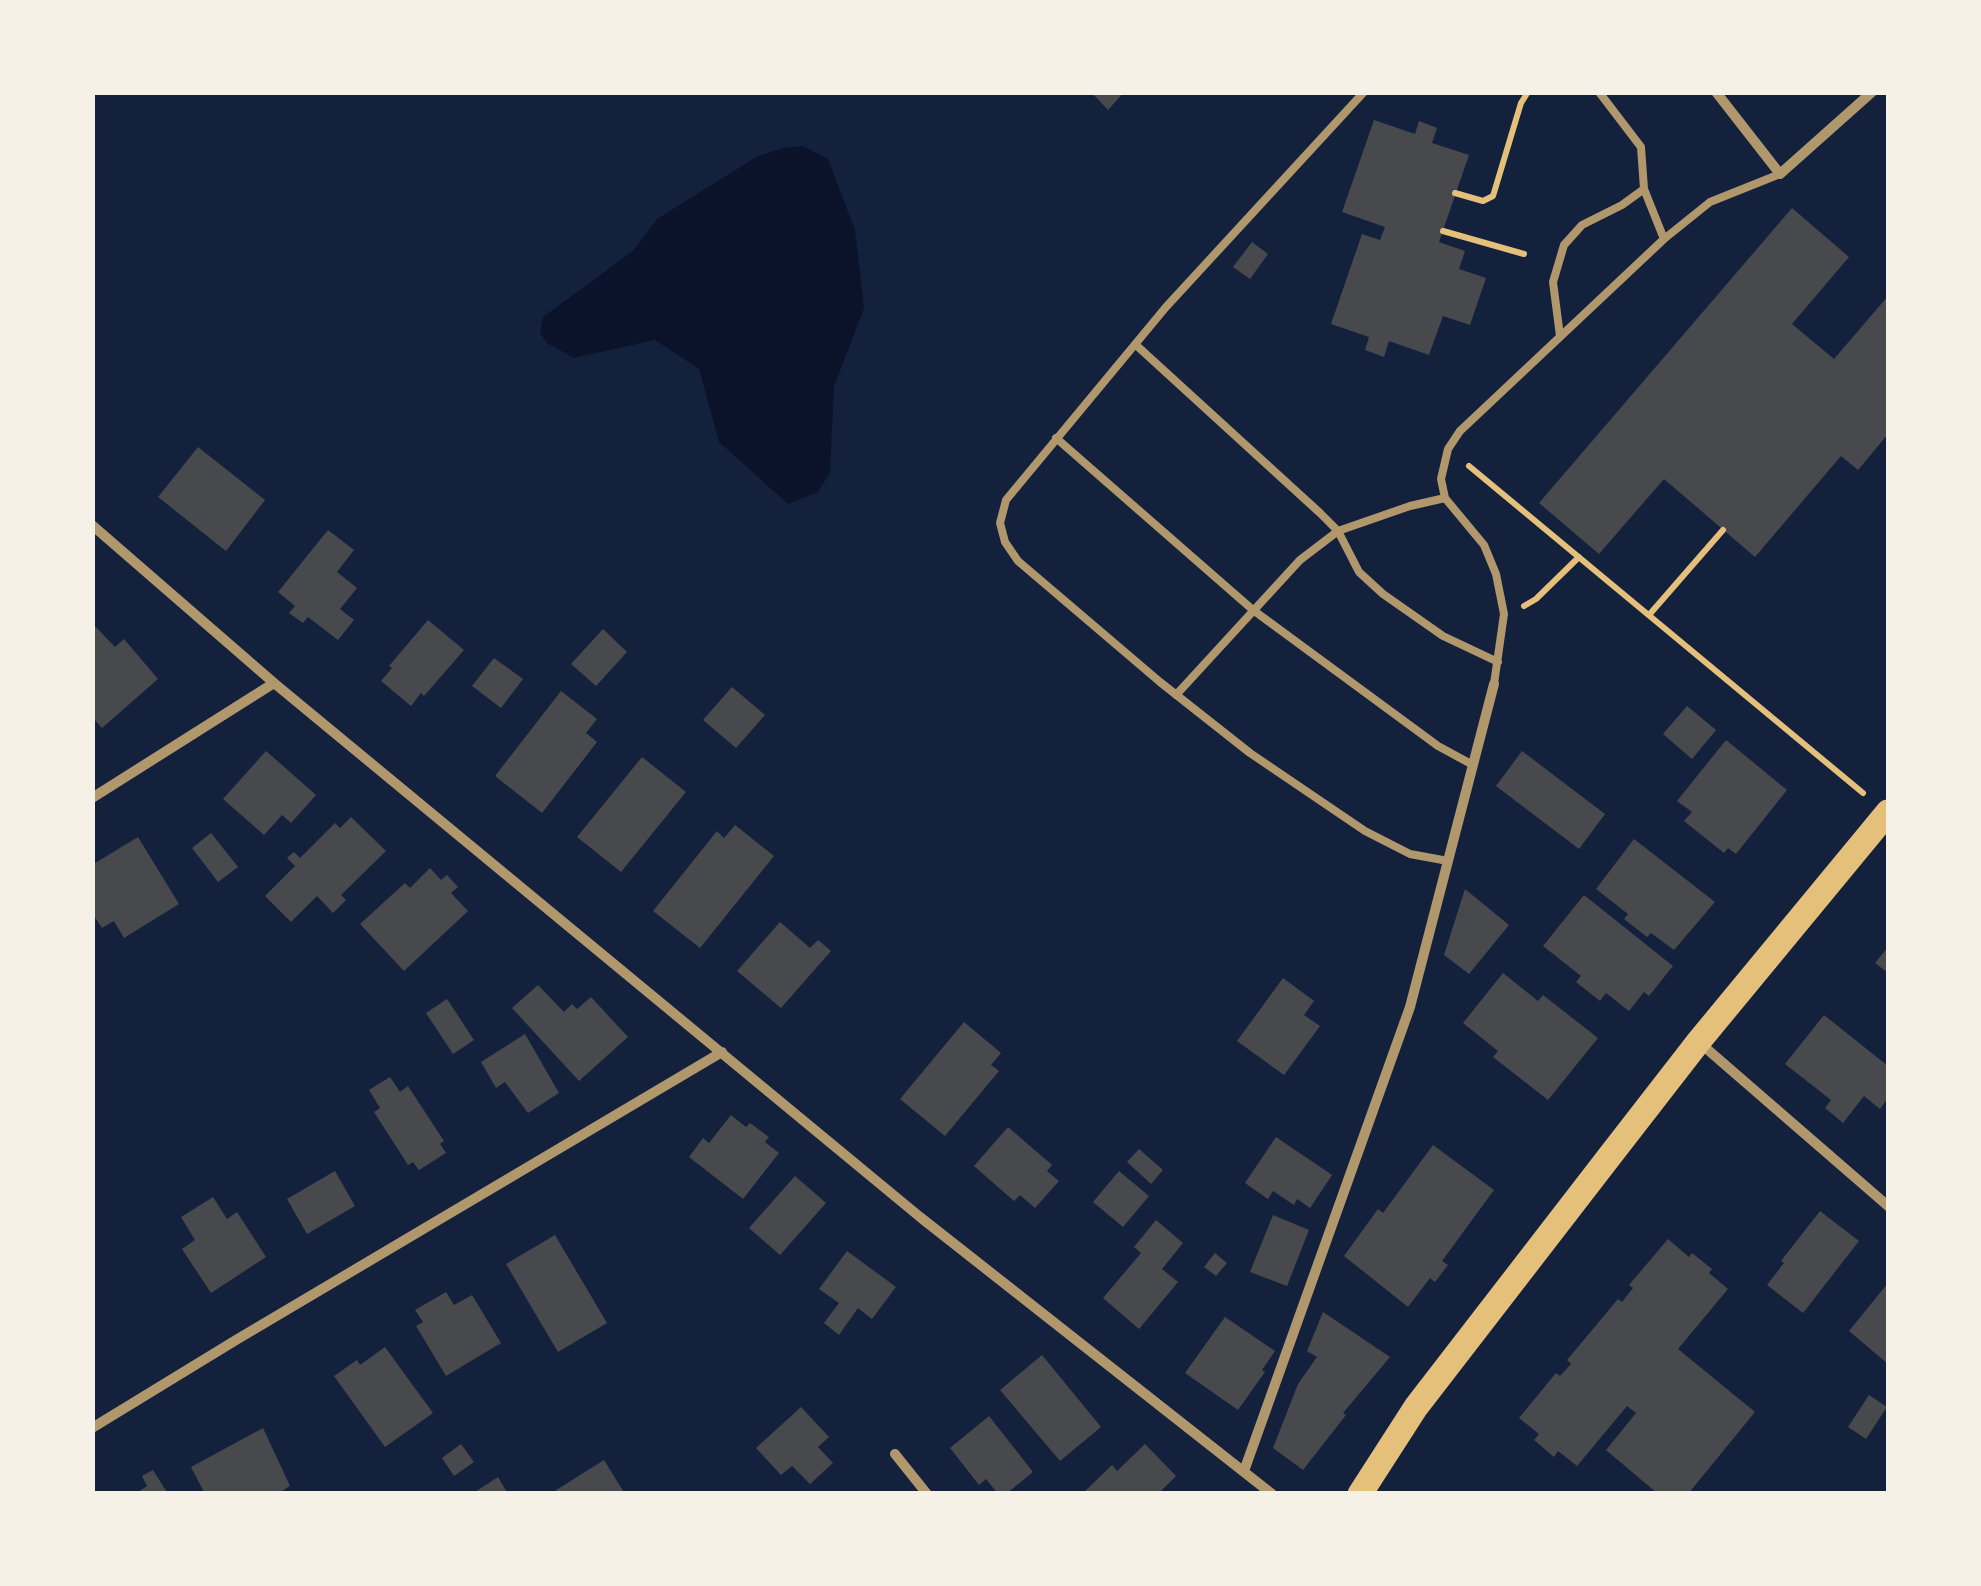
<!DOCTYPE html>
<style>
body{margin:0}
#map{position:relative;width:1981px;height:1586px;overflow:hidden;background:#14213d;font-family:"IBM Plex Sans",sans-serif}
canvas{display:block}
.frame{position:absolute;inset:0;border:95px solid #f6f1e7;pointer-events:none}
</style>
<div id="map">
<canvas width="1981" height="1586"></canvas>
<div class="frame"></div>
</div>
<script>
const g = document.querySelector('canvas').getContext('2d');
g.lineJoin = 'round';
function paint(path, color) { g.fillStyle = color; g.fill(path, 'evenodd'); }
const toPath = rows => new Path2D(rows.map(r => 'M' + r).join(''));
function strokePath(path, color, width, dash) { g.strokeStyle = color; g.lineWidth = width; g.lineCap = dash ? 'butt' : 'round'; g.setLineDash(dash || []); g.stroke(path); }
paint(toPath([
 [803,146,828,159,855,230,864,308,834,387,830,473,818,492,788,504,719,442,699,369,655,340,574,358,547,343,540,333,543,317,633,251,657,219,758,156,783,148]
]), '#0b132b');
paint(toPath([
 [1091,92,1124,92,1108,110],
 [1374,120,1415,134,1419,121,1437,128,1432,143,1469,155,1439,242,1465,251,1459,269,1486,278,1470,325,1443,316,1429,355,1389,341,1384,357,1365,350,1369,337,1331,324,1362,234,1380,240,1385,227,1342,212],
 [1792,208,1849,257,1792,324,1834,359,1888,296,1888,434,1858,470,1841,456,1755,557,1664,479,1599,554,1539,503],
 [1252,242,1268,254,1250,279,1233,267],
 [198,447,265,500,226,551,158,497],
 [328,530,354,550,337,572,357,588,340,609,354,620,338,640,308,617,303,623,289,613,295,606,278,592],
 [428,620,464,650,424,696,421,693,411,706,381,681,392,668,389,666],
 [92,623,115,647,124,639,158,679,102,728,92,717],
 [603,629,627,652,596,686,571,664],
 [494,658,523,679,501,708,472,686],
 [732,687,765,715,736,748,703,720],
 [561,691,597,719,586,733,597,742,542,813,495,776],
 [1687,706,1716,730,1692,759,1663,734],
 [1726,740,1787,790,1736,854,1728,848,1724,853,1684,821,1692,812,1677,801],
 [266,751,316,795,291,823,282,815,264,835,223,799],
 [1522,751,1605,814,1579,849,1496,786],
 [642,757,686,792,621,872,577,837],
 [351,817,386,851,341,895,346,900,333,913,317,896,291,922,265,896,295,866,287,858,294,852,300,858,335,823,340,828],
 [735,825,774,856,700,948,653,911,717,831,724,838],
 [211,833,238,867,218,882,192,848],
 [138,837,179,904,124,938,114,921,102,928,92,913,92,865],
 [1634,839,1715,902,1674,950,1651,933,1647,937,1624,919,1628,914,1596,889],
 [430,868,441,880,447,875,458,887,451,893,468,911,404,971,360,924,405,883,410,888],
 [1465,889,1509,925,1469,974,1444,955],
 [1584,895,1673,966,1649,996,1644,992,1629,1011,1606,993,1600,1001,1576,982,1581,976,1543,946],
 [780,922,810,948,818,940,831,951,781,1008,737,971],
 [1888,947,1888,973,1875,963],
 [1503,973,1538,1001,1543,995,1598,1038,1548,1100,1493,1057,1498,1051,1463,1023],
 [1283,978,1314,1001,1304,1015,1320,1026,1284,1075,1237,1041],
 [538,985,564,1012,572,1004,577,1009,591,997,628,1037,579,1081,512,1008],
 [447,999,474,1040,453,1054,426,1013],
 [1824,1015,1888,1066,1888,1098,1880,1109,1864,1096,1843,1123,1825,1108,1831,1100,1785,1064],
 [964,1022,1001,1053,991,1065,999,1071,945,1136,900,1099],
 [525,1034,559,1093,528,1113,505,1082,496,1088,481,1062],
 [390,1077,400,1092,408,1086,444,1141,440,1144,446,1153,419,1170,413,1162,408,1165,374,1112,380,1108,369,1090],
 [731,1115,746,1127,750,1123,769,1137,765,1142,779,1153,743,1199,689,1157,703,1138,709,1143],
 [1008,1127,1052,1165,1047,1171,1059,1181,1035,1208,1020,1195,1014,1201,974,1166],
 [1276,1137,1332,1175,1310,1208,1297,1199,1294,1205,1273,1191,1268,1199,1245,1183],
 [1433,1145,1494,1190,1442,1261,1448,1265,1435,1282,1430,1278,1408,1307,1344,1256,1378,1209,1383,1213],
 [1139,1149,1163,1170,1151,1184,1127,1162],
 [335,1171,355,1206,307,1234,287,1199],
 [1119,1171,1149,1196,1123,1227,1093,1202],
 [795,1176,826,1203,780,1255,749,1228],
 [213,1197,227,1219,237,1212,266,1257,211,1293,182,1249,195,1240,181,1217],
 [1820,1211,1859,1241,1803,1313,1767,1285,1784,1263,1781,1261],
 [1273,1215,1309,1230,1287,1286,1250,1272],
 [1156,1220,1183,1243,1162,1269,1178,1282,1139,1329,1103,1298,1141,1253,1134,1247],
 [555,1235,607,1323,558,1352,506,1264],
 [1668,1239,1689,1257,1692,1253,1712,1269,1709,1273,1728,1289,1678,1349,1755,1412,1688,1494,1658,1494,1606,1450,1636,1413,1627,1406,1577,1466,1558,1451,1554,1457,1534,1440,1539,1434,1519,1418,1556,1373,1560,1376,1571,1364,1567,1360,1618,1299,1622,1302,1633,1288,1629,1285],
 [847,1251,896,1287,872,1319,858,1308,839,1335,824,1323,839,1303,819,1289],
 [1215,1253,1227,1263,1216,1276,1204,1267],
 [1888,1283,1888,1364,1849,1331],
 [446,1292,454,1305,472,1295,501,1343,446,1376,416,1326,423,1322,415,1310],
 [1323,1312,1390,1357,1343,1413,1346,1415,1303,1470,1273,1448,1298,1384,1317,1357,1307,1351],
 [1225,1317,1275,1351,1262,1370,1265,1372,1238,1410,1185,1373],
 [385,1347,433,1413,385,1447,334,1376,357,1360,360,1365],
 [1042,1355,1101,1427,1060,1461,1000,1390],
 [1869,1395,1887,1407,1866,1439,1848,1427],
 [801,1407,829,1437,818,1447,833,1463,810,1484,792,1466,781,1475,756,1448],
 [989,1416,1033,1472,1006,1494,998,1494,986,1479,979,1485,950,1448],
 [263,1428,290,1486,277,1494,205,1494,191,1467],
 [461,1444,474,1462,454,1476,442,1458],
 [1145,1444,1176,1476,1158,1494,1082,1494,1112,1465,1117,1471],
 [604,1460,625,1494,550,1494],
 [153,1470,168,1494,135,1494,147,1486,142,1476],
 [498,1477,508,1494,472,1494]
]), '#48494c');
strokePath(toPath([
 [1455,193,1483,201,1493,196,1521,103,1528,92],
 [1443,231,1524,254],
 [1469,466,1863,793],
 [1524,606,1536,599,1579,557],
 [1649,615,1723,530]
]), '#e5c07b', 6);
strokePath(toPath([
 [1364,92,1166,307,1006,500,1000,523,1005,542,1018,561,1160,682,1250,753,1365,831,1410,854,1448,861],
 [1599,92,1641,147,1644,189,1664,239],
 [1560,336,1553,282,1564,245,1582,225,1622,205,1644,189],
 [1136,345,1320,513,1338,531,1359,572,1383,594,1443,636,1498,662],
 [1056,438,1253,610,1438,746,1473,765],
 [1494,684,1504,614,1496,574,1484,545,1445,498,1441,479,1448,449,1460,431,1664,239,1710,202,1780,174],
 [1176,695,1300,560,1338,531,1410,506,1445,498]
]), '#b1986c', 8);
strokePath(toPath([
 [1716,92,1780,174,1872,92],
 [92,525,274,683,920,1217,1272,1494],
 [92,798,274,683],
 [1700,1043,1888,1206],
 [92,1428,236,1340,722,1052],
 [895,1454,927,1494],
 [1244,1471,1410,1007,1494,684]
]), '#b1986c', 10);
strokePath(toPath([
 [1360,1494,1416,1407,1609,1157,1699,1041,1888,812]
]), '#e5c07b', 25);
</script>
